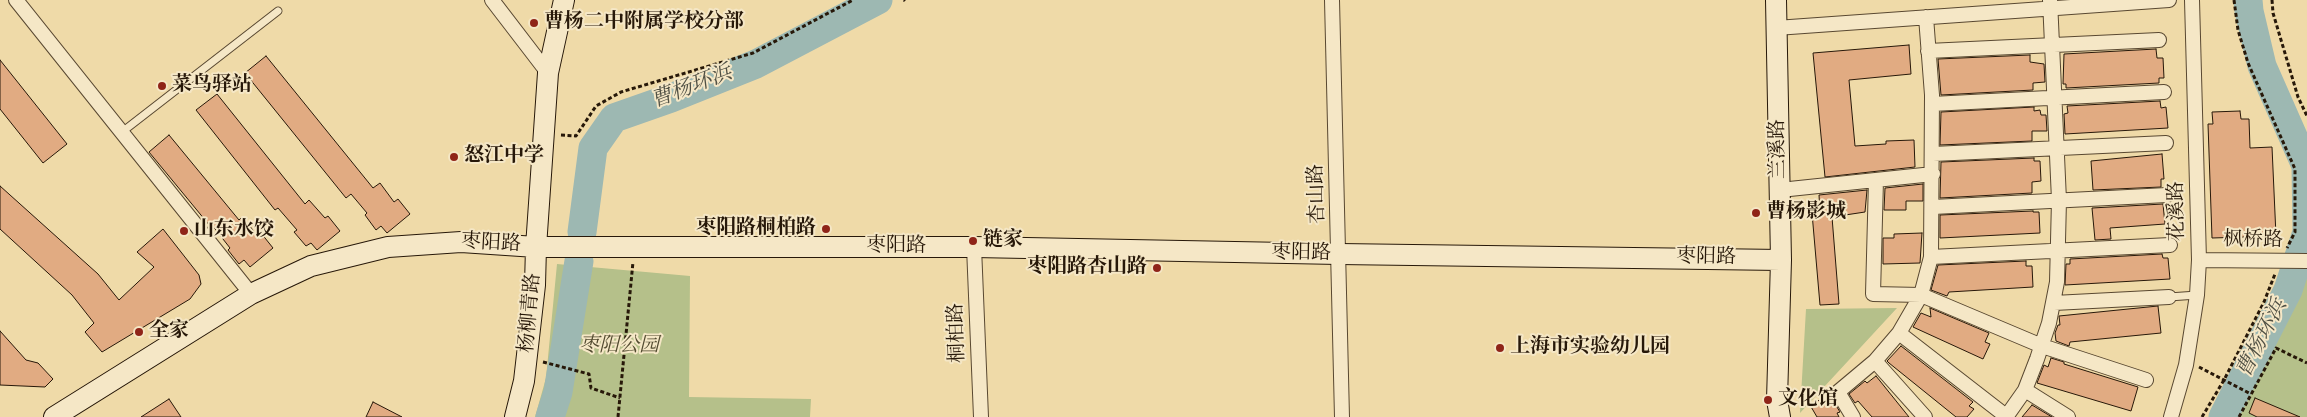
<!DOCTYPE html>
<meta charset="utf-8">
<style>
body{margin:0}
canvas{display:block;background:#efdaa8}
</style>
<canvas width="2307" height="417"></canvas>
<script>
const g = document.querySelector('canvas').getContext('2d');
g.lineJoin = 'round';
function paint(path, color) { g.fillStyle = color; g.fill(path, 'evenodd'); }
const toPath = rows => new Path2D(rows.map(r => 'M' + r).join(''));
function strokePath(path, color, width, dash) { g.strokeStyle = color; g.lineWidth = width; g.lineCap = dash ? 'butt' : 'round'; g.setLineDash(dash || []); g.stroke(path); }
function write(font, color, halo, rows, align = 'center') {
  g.font = font + ' "IM FELL DW Pica","Noto Serif SC",serif'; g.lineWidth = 4; g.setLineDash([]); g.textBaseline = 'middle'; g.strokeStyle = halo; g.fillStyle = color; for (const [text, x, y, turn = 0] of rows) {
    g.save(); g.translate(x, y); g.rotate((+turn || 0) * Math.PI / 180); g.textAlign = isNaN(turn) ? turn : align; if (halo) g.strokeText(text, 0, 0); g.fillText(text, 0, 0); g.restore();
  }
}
paint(toPath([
 [557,264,690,276,689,397,811,399,810,417,535,417,546,378],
 [2305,271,2307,271,2307,417,2229,417,2245,391],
 [1897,308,1800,413,1806,309]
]), '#b5c08a');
strokePath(toPath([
 [582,232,593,148,614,118,671,98,756,64,878,0],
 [550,417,558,392,579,261],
 [2223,417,2288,290,2307,232,2306,166,2262,66,2249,11,2248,0]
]), '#9db8b2', 29);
const building = toPath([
 [1909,45,1911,74,1849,80,1855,146,1886,144,1886,141,1914,140,1915,167,1825,177,1813,53,1909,45],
 [2156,49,2157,58,2163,58,2164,78,2159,78,2159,83,2066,88,2066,84,2063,84,2064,54,2156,49],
 [2030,55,2030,62,2044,64,2045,82,2033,83,2033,90,1941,95,1938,59,2030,55],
 [266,56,373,188,380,183,394,202,398,199,410,214,387,233,381,226,376,230,365,215,367,213,351,194,346,198,245,73,266,56],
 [0,60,67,144,43,163,0,109,0,60],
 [217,94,305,204,309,200,325,218,328,216,340,231,317,250,311,243,306,246,294,232,297,230,278,208,275,210,196,110,217,94],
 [2160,101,2161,108,2166,107,2168,128,2065,134,2064,114,2068,113,2067,106,2160,101],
 [2034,107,2034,111,2040,110,2041,115,2046,115,2047,131,2032,131,2032,141,1940,145,1941,112,2034,107],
 [2240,111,2241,119,2249,119,2250,148,2272,147,2276,236,2212,238,2208,124,2213,124,2212,112,2240,111],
 [169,135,239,220,242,217,258,236,261,233,273,248,250,267,244,260,239,264,228,250,230,248,212,225,210,226,149,152,169,135],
 [2162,154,2164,179,2161,179,2161,187,2093,190,2091,161,2162,154],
 [2034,158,2034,161,2040,161,2041,181,2032,182,2032,193,1940,198,1941,162,2034,158],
 [1923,184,1923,201,1906,201,1906,210,1884,210,1885,188,1923,184],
 [0,186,98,274,119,300,154,267,137,252,163,229,199,275,201,284,190,299,102,352,85,332,94,323,72,295,0,229,0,186],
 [1867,190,1865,212,1832,217,1839,304,1820,305,1812,213,1820,213,1819,195,1867,190],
 [2163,204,2165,224,2110,228,2111,239,2095,240,2092,208,2163,204],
 [2033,211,2033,212,2039,212,2040,233,1940,238,1940,215,2033,211],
 [1922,233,1920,263,1883,264,1883,238,1894,238,1894,234,1922,233],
 [2162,254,2163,258,2168,258,2170,279,2065,285,2066,264,2070,264,2070,259,2162,254],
 [2026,261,2026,266,2032,266,2033,287,1949,292,1947,296,1931,290,1938,265,2026,261],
 [2158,306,2161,333,2070,342,2069,346,2056,341,2055,333,2058,325,2060,325,2059,316,2158,306],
 [1930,308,1989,333,1985,342,1990,344,1983,359,1913,327,1921,313,1931,317,1930,308],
 [0,331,26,360,38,363,53,379,45,387,0,385,0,331],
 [1901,346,1973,402,1969,406,1974,409,1967,417,1956,417,1889,363,1887,361,1901,346],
 [2051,358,2064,362,2064,364,2138,387,2131,411,2037,383,2044,365,2048,367,2051,358],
 [1876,376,1909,417,1872,417,1858,401,1855,403,1849,394,1865,381,1867,383,1876,376],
 [1827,396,1830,401,1832,399,1840,412,1837,413,1839,417,1817,417,1810,405,1827,396],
 [2255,398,2300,417,2257,417,2249,413,2255,398],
 [169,399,181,417,141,417,169,399],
 [373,402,402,417,366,417,373,402],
 [2032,405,2052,417,2022,417,2032,405]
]);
paint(building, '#e1ab82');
strokePath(building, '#271809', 1);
const lane = toPath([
 [122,132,278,11],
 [2169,297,2197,295]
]);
const street = toPath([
 [16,0,251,294],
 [492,0,548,73],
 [1332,0,1342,417],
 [1776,28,2169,0],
 [1928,51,2159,40],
 [1932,104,2164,92],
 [1933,154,2166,143],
 [1876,180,1873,294,1921,295,2042,346,2146,380],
 [1780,190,1933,174],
 [1933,207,2167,195],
 [974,247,981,417],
 [1931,257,2170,245],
 [2199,260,2307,261],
 [2054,303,2169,297],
 [1899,333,2006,416],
 [1875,361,1925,417],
 [2025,390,2068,417],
 [1853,417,1838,392,1875,361,1899,333,1921,295,1931,257,1932,95,1926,17],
 [2006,417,2025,390,2037,359,2049,323,2057,282,2059,200,2050,0],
 [2171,417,2186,365,2197,295,2199,260,2192,0]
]);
const secondary = toPath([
 [1776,0,1781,260,1777,400,1780,417],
 [54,417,251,294,311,266,388,247,461,242,536,247,974,247,1339,254,1781,260],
 [515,417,524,381,535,285,536,247,548,73,564,0]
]);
strokePath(lane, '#594831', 9);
strokePath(street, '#594831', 16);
strokePath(secondary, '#271809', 22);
strokePath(toPath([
 [904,0,905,1],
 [2234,0,2238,30,2248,63,2295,169,2295,232,2287,248],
 [2272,0,2273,13,2298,97,2307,116],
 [561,135,576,136,596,106,621,92,753,53,853,0],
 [543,362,589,374,591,388,620,398],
 [2199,367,2251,394],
 [618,417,633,262],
 [2202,417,2224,380,2264,302,2275,274],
 [2239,417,2276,348,2307,363]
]), '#271809', 3, [4, 2.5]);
strokePath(lane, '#f5e7c6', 7);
strokePath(street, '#f5e7c6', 14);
strokePath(secondary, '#f5e7c6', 20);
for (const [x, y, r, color] of [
 [534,23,5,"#8f2418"],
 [162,86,5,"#8f2418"],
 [454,157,5,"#8f2418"],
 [1756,213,5,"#8f2418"],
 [826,229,5,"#8f2418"],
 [184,231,5,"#8f2418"],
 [973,241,5,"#8f2418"],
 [1157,268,5,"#8f2418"],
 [139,332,5,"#8f2418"],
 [1500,348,5,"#8f2418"],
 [1768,400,5,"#8f2418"]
]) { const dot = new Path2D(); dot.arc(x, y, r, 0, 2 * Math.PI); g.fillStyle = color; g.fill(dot); strokePath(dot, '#f5e7c6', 2); }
write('bold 20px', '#271809', '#f5e7c6', [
 ["曹杨二中附属学校分部",544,23],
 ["菜鸟驿站",172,86],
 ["怒江中学",464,157],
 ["曹杨影城",1766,213],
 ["枣阳路桐柏路",816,229,"right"],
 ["山东水饺",194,231],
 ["链家",983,241],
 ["枣阳路杏山路",1147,268,"right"],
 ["全家",149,332],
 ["上海市实验幼儿园",1510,348],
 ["文化馆",1778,400]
], 'left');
write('20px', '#271809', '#f5e7c6', [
 ["兰溪路",1779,149,-91],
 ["杏山路",1318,194,-92],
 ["花溪路",2178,211,-91],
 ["枫桥路",2253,241,1],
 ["枣阳路",491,244,3],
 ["枣阳路",896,247],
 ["枣阳路",1301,254,1],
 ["枣阳路",1706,258,1],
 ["杨柳青路",531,313,-85],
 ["桐柏路",958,333,-92]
]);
write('italic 20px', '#524a30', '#f5e7c6', [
 ["枣阳公园",619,347]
]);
write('italic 21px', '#505044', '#f5e7c6', [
 ["曹杨环浜",692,88,-21],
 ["曹杨环浜",2263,339,-63]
]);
</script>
